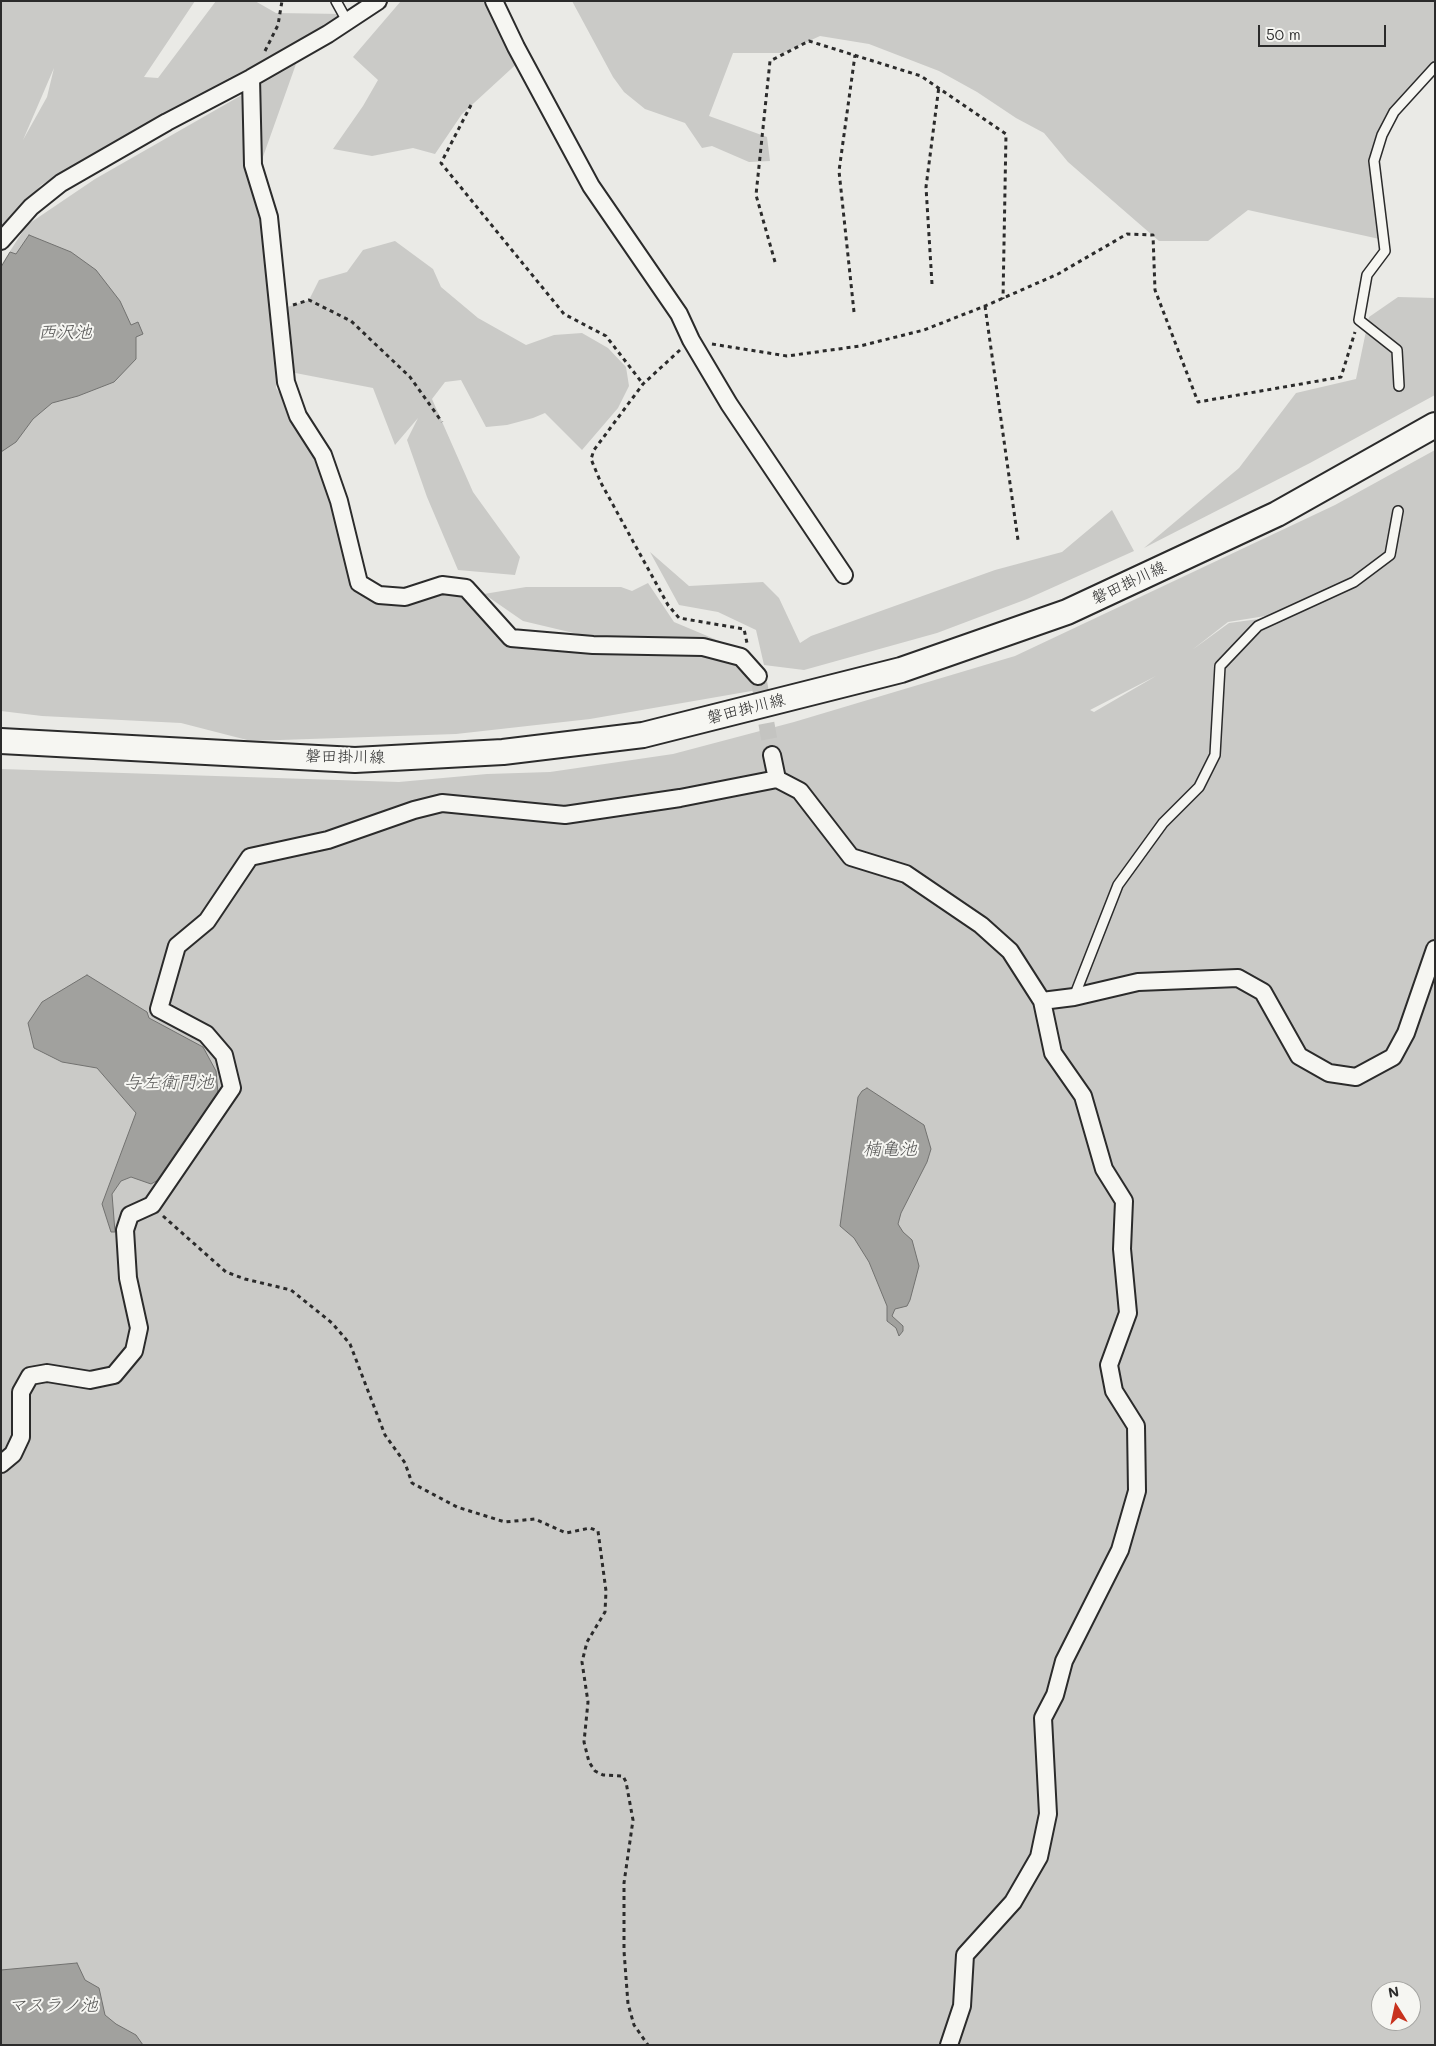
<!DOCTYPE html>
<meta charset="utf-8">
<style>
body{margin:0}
#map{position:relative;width:1436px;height:2046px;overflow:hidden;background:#eaeae6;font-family:Mali,sans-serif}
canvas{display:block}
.frame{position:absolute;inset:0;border:2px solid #2b2b2b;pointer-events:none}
.north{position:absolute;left:1371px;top:1981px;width:50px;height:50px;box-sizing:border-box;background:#f6f6f2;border:1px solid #a5a5a2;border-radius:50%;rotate:350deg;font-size:14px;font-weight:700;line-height:20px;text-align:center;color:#2b2b2b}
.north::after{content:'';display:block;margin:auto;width:18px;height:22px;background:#c8321e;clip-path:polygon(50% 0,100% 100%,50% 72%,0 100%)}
.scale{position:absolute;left:1258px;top:25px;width:128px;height:22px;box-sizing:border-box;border:2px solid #2b2b2b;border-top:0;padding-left:6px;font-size:15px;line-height:18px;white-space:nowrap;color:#2b2b2b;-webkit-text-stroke:4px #f6f6f2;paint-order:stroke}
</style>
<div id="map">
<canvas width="1436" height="2046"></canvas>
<div class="frame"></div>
<div class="north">N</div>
<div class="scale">50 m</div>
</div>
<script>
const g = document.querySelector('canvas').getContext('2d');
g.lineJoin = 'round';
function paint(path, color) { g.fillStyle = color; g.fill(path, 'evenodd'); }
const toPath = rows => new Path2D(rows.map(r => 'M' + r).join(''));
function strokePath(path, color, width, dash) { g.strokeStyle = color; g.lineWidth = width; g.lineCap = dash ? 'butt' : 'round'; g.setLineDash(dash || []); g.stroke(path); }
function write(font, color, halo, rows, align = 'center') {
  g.font = font + ' Mali,"Klee One",sans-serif'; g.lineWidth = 4; g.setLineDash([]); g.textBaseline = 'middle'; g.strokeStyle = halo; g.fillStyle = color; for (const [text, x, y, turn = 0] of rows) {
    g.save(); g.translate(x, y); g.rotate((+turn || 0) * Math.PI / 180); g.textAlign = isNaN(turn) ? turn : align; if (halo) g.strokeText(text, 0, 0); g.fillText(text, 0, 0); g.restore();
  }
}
paint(toPath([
 [1,1,195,1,144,77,158,78,216,1,255,1,276,13,343,14,201,105,132,131,41,185,1,231],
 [54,68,47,97,23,140],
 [401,1,483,1,503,38,523,58,462,114,435,154,413,148,372,156,333,149,363,106,378,80,353,57],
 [572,1,1435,1,1435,65,1394,112,1374,161,1384,240,1248,210,1208,241,1159,241,1068,162,1044,133,1016,118,977,92,939,71,869,44,820,36,783,53,733,53,709,116,767,137,770,161,749,162,712,146,702,148,685,123,645,109,624,92,613,77],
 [296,64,259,168,278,310,309,300,319,280,347,272,363,250,395,241,433,269,441,287,478,318,526,345,554,335,582,333,608,348,626,367,629,386,618,408,582,450,545,413,533,418,507,425,486,427,461,380,445,382,432,399,473,492,520,557,515,575,458,570,427,497,407,440,418,418,395,445,373,388,285,371,278,315,276,388,323,455,359,582,394,596,466,588,511,638,741,657,763,689,590,719,456,734,251,741,181,723,42,716,1,711,1,265,27,225,95,179],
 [1398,297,1435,298,1435,395,1310,463,1144,548,1239,468,1296,393,1356,379,1369,317],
 [1435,450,1435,2045,1,2045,1,769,399,782,487,774,550,772,673,754,794,722,1015,656,1335,505],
 [1284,613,1281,616,1229,623,1192,650,1228,622],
 [1156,676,1094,712,1090,710],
 [1381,1991,1411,1991,1411,2021,1381,2021],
 [1112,510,1134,551,1027,599,937,633,804,670,764,665,756,630,718,612,679,605,650,552,689,586,763,582,779,598,800,643,811,636,995,570,1062,552],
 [648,583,674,622,724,643,603,640,523,621,484,594,526,587,621,587,632,591]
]), '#cacac7');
const water = toPath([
 [29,235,71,252,96,270,120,301,131,325,138,322,143,334,136,337,136,359,114,382,78,396,52,403,33,419,16,442,1,452,1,267,10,252,16,254,29,235],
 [87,975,147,1012,149,1018,203,1047,216,1071,218,1093,212,1117,171,1173,151,1184,131,1177,121,1181,112,1194,115,1232,111,1232,102,1204,136,1113,97,1068,62,1062,34,1048,28,1023,42,1002,87,975],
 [867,1088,924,1125,931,1149,927,1162,901,1213,898,1224,903,1232,912,1240,919,1266,910,1300,907,1306,895,1309,892,1316,903,1326,903,1331,899,1336,896,1328,887,1321,887,1306,869,1262,854,1238,840,1226,858,1097,862,1091,867,1088],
 [77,1963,85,1980,99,1988,105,2015,116,2024,136,2035,143,2045,1,2045,1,1970,77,1963]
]);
paint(water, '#a1a19e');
strokePath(water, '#727270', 1);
strokePath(toPath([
 [758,676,772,755]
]), '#c4c4c1', 16, [16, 8]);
const lane = toPath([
 [336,1,347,21],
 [1399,386,1397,350,1359,320,1367,275,1385,251,1374,161,1382,135,1394,112,1435,67],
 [1074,997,1118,885,1163,823,1199,787,1215,755,1220,666,1258,626,1354,582,1390,555,1398,511]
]);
const street = toPath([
 [494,1,516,47,591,186,679,314,691,340,729,404,844,575],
 [251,78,253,165,269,217,286,382,298,416,323,455,339,501,359,583,379,595,405,597,442,585,466,588,511,638,593,645,703,647,741,657,758,676],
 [1,241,31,207,61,183,167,122,251,78,328,34,378,1],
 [772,755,777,779,800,791,851,857,906,874,981,925,1010,951,1042,1001,1074,997,1138,982,1238,978,1263,992,1299,1056,1329,1073,1356,1077,1393,1057,1406,1033,1435,949],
 [1,1464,13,1454,21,1437,21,1392,30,1376,47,1373,90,1380,114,1375,134,1351,139,1328,128,1278,125,1230,130,1215,152,1205,232,1088,224,1055,206,1034,159,1009,177,946,207,921,250,857,328,840,414,810,442,803,565,815,680,798,777,779],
 [949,2045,962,2006,965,1955,1013,1902,1039,1857,1048,1814,1043,1718,1055,1695,1064,1661,1120,1550,1137,1491,1136,1426,1114,1391,1109,1365,1128,1313,1122,1249,1124,1201,1104,1169,1083,1096,1053,1053,1042,1001]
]);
const secondary = toPath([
 [1,741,355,760,503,752,643,735,901,670,1067,612,1277,514,1435,425]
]);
strokePath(lane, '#2b2b2b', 12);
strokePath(street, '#2b2b2b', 20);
strokePath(secondary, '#2b2b2b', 28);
strokePath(toPath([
 [265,51,278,25,282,1],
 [471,105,441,163,564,314,606,336,643,384],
 [775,262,756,195,770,61,809,41,921,76,1006,134,1003,299],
 [932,284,926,187,939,86],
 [293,305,309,300,351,321,410,377,442,422],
 [985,306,1018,540],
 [854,312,839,171,855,55],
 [712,344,787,356,860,346,924,330,985,306,1058,274,1127,234,1153,235,1155,290,1198,402,1341,377,1355,332],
 [680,350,643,384,594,450,591,459,601,483,668,605,679,618,744,629,747,643],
 [163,1216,226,1272,245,1279,291,1290,332,1323,350,1344,385,1435,405,1463,412,1483,457,1507,505,1522,535,1519,566,1533,590,1528,598,1531,606,1591,605,1612,587,1642,582,1662,588,1702,584,1742,589,1762,595,1771,603,1775,623,1776,626,1782,633,1820,624,1883,624,1951,628,2004,634,2025,648,2045]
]), '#2b2b2b', 3, [4, 4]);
strokePath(lane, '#f6f6f2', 9);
strokePath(street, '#f6f6f2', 16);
strokePath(secondary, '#f6f6f2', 24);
write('16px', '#2b2b2b', '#f6f6f2', [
 ["磐田掛川線",1129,583,-25],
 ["磐田掛川線",746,709,-14],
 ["磐田掛川線",345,757,1]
]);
write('italic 18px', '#545453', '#f6f6f2', [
 ["西沢池",65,332],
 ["与左衛門池",169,1082],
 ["楠亀池",890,1149],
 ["マスラノ池",53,2005]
]);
</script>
